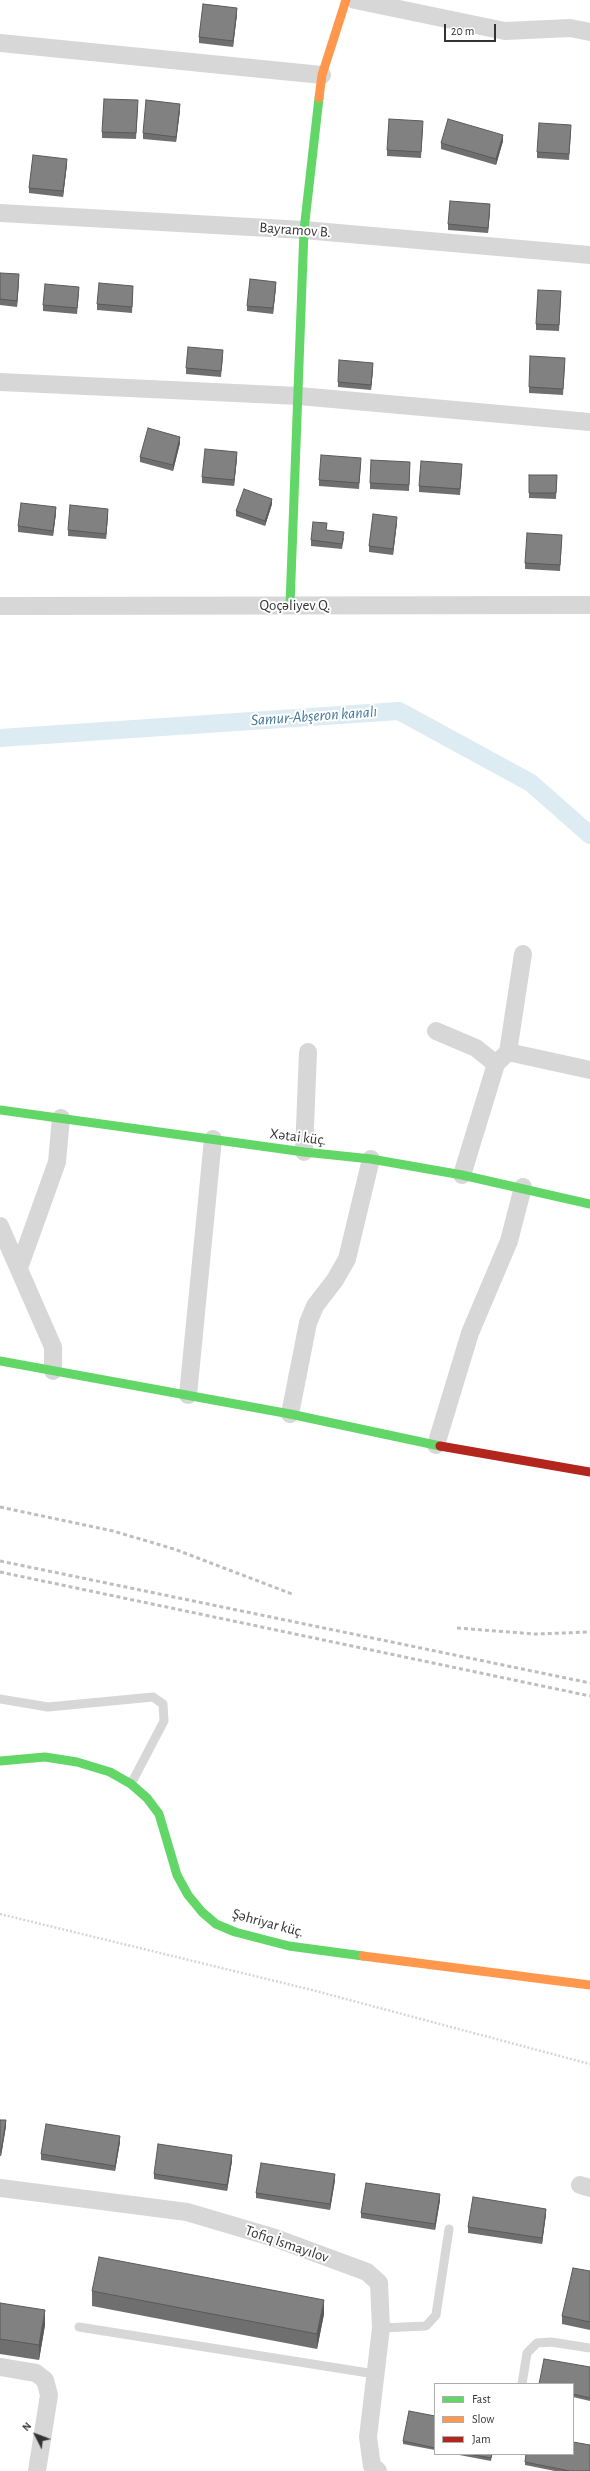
<!DOCTYPE html>
<meta charset="utf-8">
<style>
body{margin:0}
#map{position:relative;width:590px;height:2471px;overflow:hidden;background:#fff;font-family:"Alegreya Sans",sans-serif}
canvas{display:block}
.legend{position:absolute;left:434px;top:2383px;width:140px;height:72px;box-sizing:border-box;background:#fff;border:1px solid #adadad;margin:0;padding:5px 7px;list-style:none;font-size:12px;color:#333}
.legend li{display:flex;align-items:center;gap:8px;height:20px}
.legend b{width:20px;border:1px solid #adadad}
.north{position:absolute;left:16px;top:2415px;width:40px;height:40px;-webkit-text-stroke:3px #fff;paint-order:stroke;rotate:312deg;font-size:11px;font-weight:700;line-height:16px;text-align:center;color:#333}
.north::after{content:'';display:block;margin:auto;width:14px;height:18px;background:#333;clip-path:polygon(50% 0,100% 100%,50% 72%,0 100%)}
.scale{position:absolute;left:444px;top:24px;width:52px;height:18px;box-sizing:border-box;border:2px solid #333;border-top:0;padding-left:5px;font-size:12px;line-height:14px;white-space:nowrap;color:#333;-webkit-text-stroke:3px #fff;paint-order:stroke}
</style>
<div id="map">
<canvas width="590" height="2471"></canvas>
<ul class="legend">
<li><b style="height:5px;background:#63d668"></b>Fast</li>
<li><b style="height:5px;background:#ff974d"></b>Slow</li>
<li><b style="height:5px;background:#b3261e"></b>Jam</li>
</ul>
<div class="north">N</div>
<div class="scale">20 m</div>
</div>
<script>
const g = document.querySelector('canvas').getContext('2d');
g.lineJoin = 'round';
const toPath = rows => new Path2D(rows.map(r => 'M' + r).join(''));
function strokePath(path, color, width, dash) { g.strokeStyle = color; g.lineWidth = width; g.lineCap = dash ? 'butt' : 'round'; g.setLineDash(dash || []); g.stroke(path); }
function paint(path, color) { g.fillStyle = color; g.fill(path, 'evenodd'); }
function write(font, color, halo, rows, align = 'center') {
  g.font = font + ' "Alegreya Sans",sans-serif'; g.lineWidth = 4; g.setLineDash([]); g.textBaseline = 'middle'; g.strokeStyle = halo; g.fillStyle = color; for (const [text, x, y, turn = 0] of rows) {
    g.save(); g.translate(x, y); g.rotate((+turn || 0) * Math.PI / 180); g.textAlign = isNaN(turn) ? turn : align; if (halo) g.strokeText(text, 0, 0); g.fillText(text, 0, 0); g.restore();
  }
}
strokePath(toPath([
 [0,738,399,711,531,783,590,835]
]), '#ddebf3', 18);
strokePath(toPath([
 [0,1914,312,1990,590,2064]
]), '#d6d6d6', 2.5, [2, 2]);
strokePath(toPath([
 [0,1699,48,1707,153,1697,163,1704,164,1721,131,1784],
 [79,2327,375,2374],
 [381,2328,426,2326,436,2315,449,2229],
 [522,2384,527,2353,537,2343,551,2342,590,2348]
]), '#d7d7d7', 9);
strokePath(toPath([
 [355,0,505,31,570,28,590,32],
 [0,43,322,75],
 [0,213,304,230,590,255],
 [0,382,299,396,590,422],
 [0,606,590,605],
 [436,1031,476,1048,496,1064],
 [508,1052,523,954],
 [304,1152,308,1052],
 [462,1175,496,1064,508,1052,590,1070],
 [0,1226,53,1347,53,1371],
 [19,1268,57,1162,61,1118],
 [188,1395,213,1139],
 [290,1414,308,1323,315,1306,335,1280,347,1259,371,1159],
 [436,1445,470,1333,509,1241,523,1187],
 [580,2185,590,2188],
 [0,2188,187,2212,275,2238,367,2272,379,2283,381,2328,368,2437,372,2466,378,2471],
 [0,2367,36,2373,45,2380,49,2395,37,2471]
]), '#d7d7d7', 18);
strokePath(toPath([
 [290,605,304,230,319,98],
 [0,1110,304,1152,371,1159,462,1175,590,1204],
 [0,1361,290,1414,440,1446],
 [0,1761,45,1757,77,1762,110,1772,131,1784,147,1798,159,1814,177,1875,188,1895,202,1912,216,1924,235,1932,289,1946,363,1956]
]), '#63d668', 9);
strokePath(toPath([
 [319,98,322,75,346,0],
 [363,1956,590,1985]
]), '#ff974d', 9);
strokePath(toPath([
 [440,1446,590,1472]
]), '#b3261e', 9);
strokePath(toPath([
 [0,1507,113,1531,174,1549,292,1594],
 [0,1561,590,1683],
 [0,1572,590,1696],
 [457,1628,535,1634,590,1632]
]), '#bebebe', 3, [4, 3]);
paint(toPath([
 [237,14,233,47,199,43,199,37],
 [138,106,136,139,102,138,102,132],
 [180,110,176,142,143,139,143,133],
 [423,127,421,158,387,156,387,150],
 [571,131,569,160,537,158,537,152],
 [503,141,496,165,441,149,441,143],
 [67,164,63,197,29,193,29,188],
 [490,210,488,233,448,230,448,224],
 [0,273,19,280,17,307,0,305],
 [276,287,273,314,247,311,247,306],
 [133,292,132,313,97,310,97,304],
 [79,293,77,314,43,311,43,305],
 [561,297,559,331,536,330,536,324],
 [223,356,221,377,186,374,186,368],
 [565,364,563,395,529,393,529,387],
 [373,369,371,390,338,387,338,382],
 [180,443,173,471,140,462,140,457],
 [237,458,234,486,202,483,202,477],
 [361,463,359,489,319,486,319,480],
 [410,468,409,491,370,489,370,483],
 [462,470,460,495,419,492,419,486],
 [529,475,557,475,556,499,529,498],
 [272,504,265,526,236,516,236,511],
 [56,513,53,536,18,532,18,526],
 [108,515,106,539,68,536,68,530],
 [397,522,393,555,369,552,369,546],
 [327,530,344,538,342,549,311,546,311,540],
 [562,540,560,571,525,569,525,563],
 [0,2120,6,2126,1,2156,0,2156],
 [120,2142,115,2171,41,2160,41,2154],
 [232,2161,227,2191,154,2179,154,2174],
 [335,2180,330,2210,256,2198,256,2193],
 [440,2200,435,2230,361,2218,361,2213],
 [546,2214,542,2244,468,2233,468,2227],
 [590,2271,590,2330,562,2324,562,2316],
 [92,2291,324,2314,317,2349,92,2306],
 [0,2303,45,2325,39,2360,0,2354],
 [590,2367,590,2401,573,2397,573,2384],
 [435,2416,435,2450,403,2444,403,2441],
 [454,2454,492,2454,491,2461],
 [525,2462,590,2471,555,2471,525,2465]
]), '#6f6f6f');
paint(toPath([
 [237,8,237,14,233,47,233,41],
 [180,104,180,110,176,142,176,137],
 [503,135,503,141,496,165,496,159],
 [67,159,67,164,63,197,63,191],
 [490,204,490,210,488,233,488,228],
 [19,274,19,280,17,307,17,301],
 [276,282,276,287,273,314,273,308],
 [373,363,373,369,371,390,371,385],
 [180,437,180,443,173,471,173,465],
 [237,452,237,458,234,486,234,480],
 [272,499,272,504,265,526,265,521],
 [56,507,56,513,53,536,53,531],
 [108,509,108,515,106,539,106,534],
 [397,517,397,522,393,555,393,549],
 [6,2120,6,2126,1,2156,1,2151],
 [120,2136,120,2142,115,2171,115,2166],
 [232,2155,232,2161,227,2191,227,2185],
 [335,2174,335,2180,330,2210,330,2204],
 [440,2194,440,2200,435,2230,435,2224],
 [546,2209,546,2214,542,2244,542,2238],
 [324,2300,324,2314,317,2349,317,2334],
 [45,2310,45,2325,39,2360,39,2345]
]), '#5a5a5a');
const building = toPath([
 [203,4,237,8,233,41,199,37,203,4],
 [104,99,138,100,136,133,102,132,104,99],
 [146,100,180,104,176,137,143,133,146,100],
 [389,119,423,121,421,152,387,150,389,119],
 [448,119,503,135,496,159,441,143,448,119],
 [539,123,571,125,569,154,537,152,539,123],
 [33,155,67,159,63,191,29,188,33,155],
 [450,201,490,204,488,228,448,224,450,201],
 [0,273,19,274,17,301,0,299,0,273],
 [250,279,276,282,273,308,247,306,250,279],
 [99,283,133,286,132,307,97,304,99,283],
 [45,284,79,287,77,308,43,305,45,284],
 [538,290,561,291,559,325,536,324,538,290],
 [188,347,223,350,221,371,186,368,188,347],
 [530,356,565,358,563,389,529,387,530,356],
 [339,360,373,363,371,385,338,382,339,360],
 [148,428,180,437,173,465,140,457,148,428],
 [205,449,237,452,234,480,202,477,205,449],
 [321,455,361,458,359,483,319,480,321,455],
 [371,460,410,462,409,485,370,483,371,460],
 [421,461,462,464,460,489,419,486,421,461],
 [529,475,557,475,556,493,529,493,529,475],
 [244,489,272,499,265,521,236,511,244,489],
 [21,503,56,507,53,531,18,526,21,503],
 [70,505,108,509,106,534,68,530,70,505],
 [373,514,397,517,393,549,369,546,373,514],
 [313,522,327,523,326,530,344,532,342,544,311,540,313,522],
 [527,533,562,535,560,565,525,563,527,533],
 [0,2120,6,2120,1,2151,0,2150,0,2120],
 [46,2124,120,2136,115,2166,41,2154,46,2124],
 [158,2144,232,2155,227,2185,154,2174,158,2144],
 [261,2163,335,2174,330,2204,256,2193,261,2163],
 [366,2183,440,2194,435,2224,361,2213,366,2183],
 [473,2197,546,2209,542,2238,468,2227,473,2197],
 [99,2257,324,2300,317,2334,92,2291,99,2257],
 [573,2268,590,2271,590,2322,562,2316,573,2268],
 [0,2303,45,2310,39,2345,0,2339,0,2303],
 [544,2359,590,2367,590,2398,573,2394,573,2384,539,2384,544,2359],
 [409,2411,435,2416,435,2448,403,2441,409,2411],
 [573,2442,590,2445,590,2471,570,2471,525,2462,526,2454,573,2454,573,2442],
 [469,2454,492,2454,491,2458,469,2454]
]);
paint(building, '#818181');
strokePath(building, '#5a5a5a', 1);
write('15px', '#333', '#fff', [
 ["Bayramov B.",295,230,4],
 ["Qoçəliyev Q.",295,605],
 ["Xətai küç.",298,1137,7],
 ["Şəhriyar küç.",268,1923,15],
 ["Tofiq İsmayılov",287,2244,19]
]);
write('italic 16px', '#3f7597', '#fff', [
 ["Samur-Abşeron kanalı",314,716,-4]
]);
</script>
